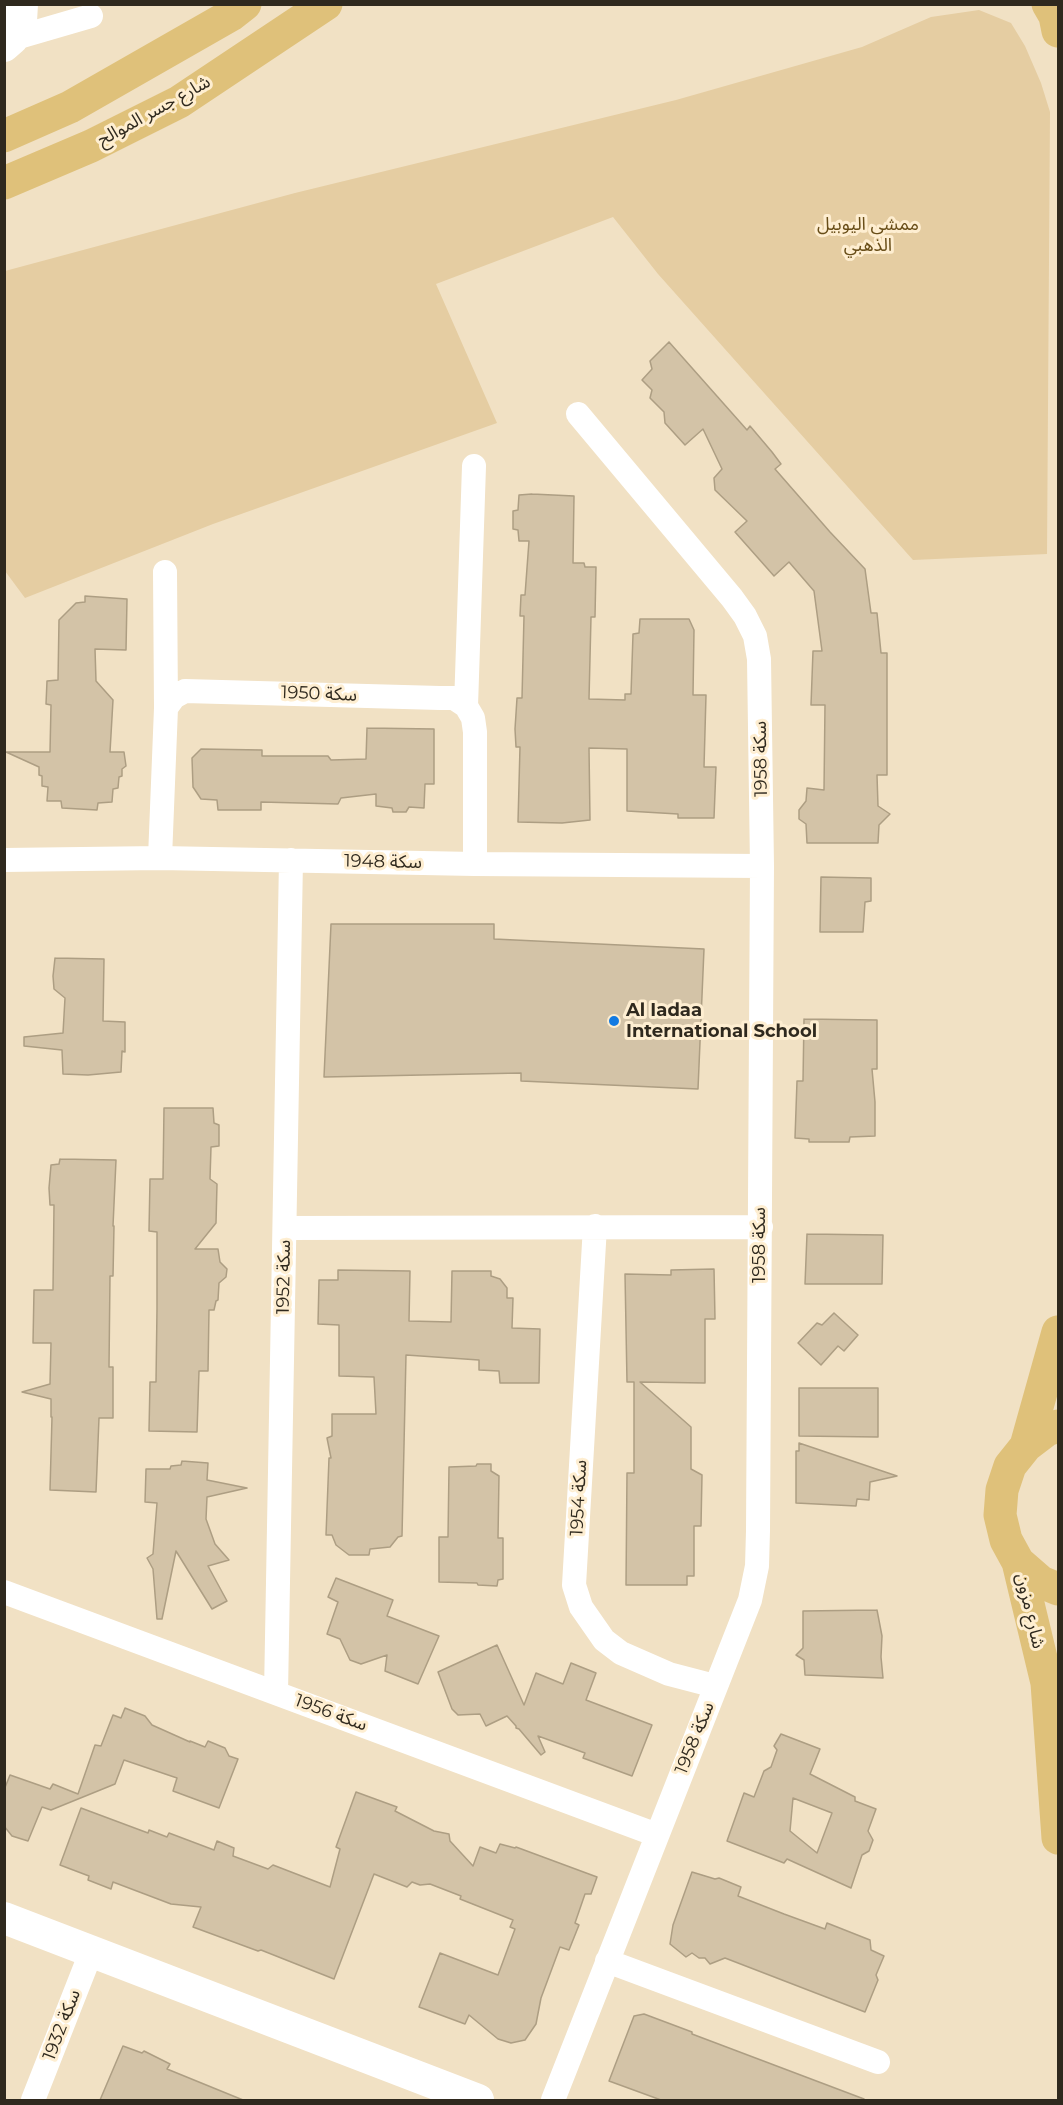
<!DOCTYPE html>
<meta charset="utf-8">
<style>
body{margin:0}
#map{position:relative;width:1063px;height:2105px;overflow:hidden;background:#f1e1c4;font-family:Montserrat,sans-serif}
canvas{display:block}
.frame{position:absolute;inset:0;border:6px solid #2f291e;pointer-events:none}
</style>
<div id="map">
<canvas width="1063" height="2105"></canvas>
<div class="frame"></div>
</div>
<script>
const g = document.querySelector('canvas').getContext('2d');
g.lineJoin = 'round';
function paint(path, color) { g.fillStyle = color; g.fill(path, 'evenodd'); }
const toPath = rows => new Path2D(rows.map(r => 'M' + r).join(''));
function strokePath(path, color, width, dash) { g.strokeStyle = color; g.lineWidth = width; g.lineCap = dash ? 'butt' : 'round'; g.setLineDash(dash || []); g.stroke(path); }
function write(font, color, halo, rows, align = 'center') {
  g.font = font + ' Montserrat,"Noto Sans Arabic",sans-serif'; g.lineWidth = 6; g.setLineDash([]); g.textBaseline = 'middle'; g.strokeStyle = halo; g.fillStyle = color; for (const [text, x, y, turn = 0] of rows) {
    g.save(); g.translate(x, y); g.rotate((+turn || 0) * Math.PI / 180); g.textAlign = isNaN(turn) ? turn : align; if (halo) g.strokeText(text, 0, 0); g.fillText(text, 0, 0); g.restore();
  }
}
paint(toPath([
 [979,10,1011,23,1025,46,1041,83,1050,112,1047,554,913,560,658,274,613,217,436,284,497,423,213,524,25,598,5,571,5,271,295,193,676,100,862,47,931,17]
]), '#e5cda2');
const building = toPath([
 [669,342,747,430,750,426,772,452,781,464,775,469,830,532,865,569,871,613,877,613,881,653,887,653,887,775,877,775,878,806,890,814,879,825,878,843,807,843,806,824,799,819,799,810,806,801,807,788,824,790,825,705,811,705,813,651,822,651,814,591,789,562,774,576,735,532,747,521,715,490,714,478,722,469,703,429,685,445,665,423,664,412,650,398,652,390,642,380,652,369,650,361,669,342],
 [532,494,574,496,573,563,584,563,585,567,596,567,595,617,591,617,589,699,625,700,625,694,631,694,633,634,639,633,640,619,689,619,694,630,693,695,706,695,704,767,716,767,714,818,678,818,678,814,627,811,627,749,589,748,590,820,562,823,518,822,520,747,516,747,515,729,517,698,522,698,524,616,520,616,521,595,525,595,529,541,519,541,518,530,513,529,513,511,518,510,519,495,532,494],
 [85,596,127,599,126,650,95,649,96,681,113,700,110,752,124,752,126,766,122,769,122,776,119,777,118,788,113,789,112,802,98,803,97,810,62,808,61,801,47,801,48,787,42,786,42,776,39,775,39,767,6,752,50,752,51,705,46,704,47,681,58,680,59,620,76,603,85,602,85,596],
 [367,728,434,729,434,784,425,784,424,808,409,807,406,812,393,812,392,808,376,806,376,794,341,798,338,804,261,802,261,810,218,810,217,800,201,799,193,787,192,758,201,749,262,750,262,756,328,756,331,760,366,759,367,728],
 [821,877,871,878,871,901,865,902,863,932,820,932,821,877],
 [331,924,494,924,494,939,704,949,698,1089,521,1081,521,1073,324,1077,331,924],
 [55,958,104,959,103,1021,125,1022,125,1052,122,1051,121,1072,88,1075,63,1074,62,1050,24,1046,24,1037,63,1033,65,998,54,989,53,976,55,958],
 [804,1019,877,1020,877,1069,872,1069,875,1102,875,1136,850,1137,849,1142,809,1142,809,1139,795,1138,797,1081,803,1081,804,1019],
 [164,1108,213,1108,214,1123,219,1125,219,1146,211,1147,210,1179,217,1184,216,1223,195,1249,218,1249,220,1262,227,1269,226,1277,219,1283,218,1300,216,1301,214,1310,209,1310,208,1371,199,1371,197,1432,149,1431,150,1382,156,1382,157,1309,157,1232,149,1231,150,1179,163,1179,164,1108],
 [60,1159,116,1160,113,1226,114,1226,113,1276,110,1276,109,1367,113,1367,113,1418,99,1418,96,1492,50,1490,52,1417,51,1417,51,1399,22,1392,50,1384,51,1343,33,1343,34,1290,53,1290,54,1205,50,1205,49,1188,51,1165,59,1164,60,1159],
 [807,1234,883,1235,882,1284,805,1284,807,1234],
 [714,1269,715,1319,705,1319,705,1383,640,1382,691,1427,691,1469,702,1475,701,1526,694,1526,694,1576,687,1576,687,1585,626,1585,627,1473,634,1473,634,1382,627,1382,625,1274,671,1275,671,1270,714,1269],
 [338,1270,410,1271,409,1321,451,1322,452,1271,491,1271,491,1276,500,1279,507,1288,507,1298,513,1298,512,1328,540,1329,539,1383,500,1383,499,1371,479,1370,479,1360,406,1355,402,1536,398,1537,390,1547,370,1549,369,1555,349,1555,336,1545,332,1535,326,1535,329,1458,331,1458,327,1438,332,1436,332,1414,376,1414,374,1377,339,1376,339,1325,318,1324,319,1280,338,1280,338,1270],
 [834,1313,858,1335,844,1351,838,1346,821,1365,798,1343,817,1323,822,1325,834,1313],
 [799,1388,878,1388,878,1437,799,1436,799,1388],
 [799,1443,897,1476,870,1482,869,1500,857,1499,856,1506,796,1503,796,1451,799,1451,799,1443],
 [182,1461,208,1463,207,1480,247,1488,207,1497,206,1519,215,1544,229,1560,208,1566,227,1601,212,1609,176,1551,162,1619,157,1619,153,1569,147,1558,153,1554,157,1503,145,1502,146,1469,170,1469,171,1466,181,1465,182,1461],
 [477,1464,491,1464,491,1471,499,1476,498,1538,503,1538,503,1579,498,1580,497,1586,478,1585,477,1583,439,1582,439,1537,448,1537,449,1467,476,1466,477,1464],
 [336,1578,393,1600,387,1616,439,1636,418,1684,385,1671,387,1655,361,1664,350,1660,340,1639,327,1634,338,1602,328,1597,336,1578],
 [877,1610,882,1636,881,1657,883,1678,805,1675,804,1660,796,1655,803,1648,803,1611,877,1610],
 [497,1645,524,1705,536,1673,563,1684,571,1663,596,1673,586,1700,652,1725,632,1776,583,1758,585,1753,538,1736,545,1752,541,1755,519,1729,516,1728,516,1726,507,1716,486,1726,480,1714,458,1715,452,1709,438,1672,497,1645],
 [125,1708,145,1716,152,1725,190,1742,190,1741,205,1747,208,1741,225,1748,229,1756,238,1759,219,1808,173,1791,177,1778,124,1760,115,1784,51,1810,42,1807,28,1841,12,1836,4,1826,4,1790,10,1775,50,1789,53,1784,78,1794,95,1745,101,1746,113,1715,121,1718,125,1708],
 [781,1734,820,1749,810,1774,855,1797,855,1801,876,1809,868,1831,873,1840,869,1851,862,1855,851,1888,787,1859,784,1863,727,1841,744,1793,754,1797,764,1771,771,1767,777,1750,774,1746,781,1734],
 [793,1798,832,1813,817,1853,790,1831,793,1798],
 [356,1792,397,1807,395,1811,434,1831,449,1834,450,1841,473,1866,480,1847,496,1853,500,1844,515,1848,516,1847,597,1877,591,1894,585,1894,575,1923,579,1925,569,1950,560,1947,541,1998,536,2024,525,2040,511,2043,498,2039,469,2015,465,2024,419,2007,440,1953,498,1975,515,1929,510,1927,513,1920,460,1899,461,1896,430,1884,420,1885,412,1882,407,1887,374,1874,334,1979,261,1950,258,1951,193,1927,201,1907,171,1904,113,1882,111,1889,88,1880,89,1876,60,1865,81,1808,148,1833,149,1830,167,1837,169,1833,214,1850,217,1841,234,1848,233,1856,268,1869,273,1865,330,1887,340,1849,336,1847,356,1792],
 [692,1872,715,1879,719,1878,741,1887,738,1896,784,1914,825,1929,827,1923,870,1940,871,1950,884,1956,876,1975,878,1980,865,2012,725,1958,710,1964,705,1958,699,1958,692,1953,686,1957,670,1944,673,1925,692,1872],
 [644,2014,692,2032,692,2034,864,2099,863,2100,661,2100,609,2081,634,2016,644,2014],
 [123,2046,142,2053,144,2051,170,2064,167,2069,243,2100,100,2100,123,2046]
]);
paint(building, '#d3c3a7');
strokePath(building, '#ad9e83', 1.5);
strokePath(toPath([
 [12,39,91,16],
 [165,572,166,708],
 [466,706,474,466],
 [160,858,166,708,174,697,185,691,440,698,454,698,466,706,473,718,475,732,475,864],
 [4,860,160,858,475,864,762,866],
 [595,1226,574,1585,581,1607,604,1640,621,1653,669,1674,715,1686],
 [285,1228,761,1227],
 [4,1592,657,1835],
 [276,1693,291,860],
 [607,1961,878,2062],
 [33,2100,92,1950],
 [553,2100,750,1600,757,1566,758,1531,762,866,759,659,755,636,745,616,732,598,578,414]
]), '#fff', 24);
strokePath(toPath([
 [4,46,12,39,21,21,22,4],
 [4,1918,478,2100]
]), '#fff', 32);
strokePath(toPath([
 [1048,4,1055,16,1058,31],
 [4,136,70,107,231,15,245,4],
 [4,183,91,146,179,102,326,4],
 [1058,1426,1047,1430,1026,1446,1010,1466,1002,1490,1000,1515,1006,1540,1018,1562,1041,1582,1058,1589],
 [1026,1446,1058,1332],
 [1018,1562,1047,1683,1058,1838]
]), '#dfc17a', 33);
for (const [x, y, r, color] of [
 [614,1021,6,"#127ae2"]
]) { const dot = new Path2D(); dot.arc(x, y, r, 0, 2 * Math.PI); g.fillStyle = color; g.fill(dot); strokePath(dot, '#feeed1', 2); }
write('18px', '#2f291e', '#feeed1', [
 ["شارع جسر الموالح",154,111,-29],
 ["سكة 1950",319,694,2],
 ["سكة 1958",761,759,-91],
 ["سكة 1948",383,862,1],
 ["سكة 1958",760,1245,-90],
 ["سكة 1952",284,1277,-89],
 ["سكة 1954",579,1498,-87],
 ["شارع مزون",1030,1611,77],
 ["سكة 1956",331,1713,20],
 ["سكة 1958",695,1738,-68],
 ["سكة 1932",62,2025,-69]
]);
write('18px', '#684d17', '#feeed1', [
 ["ممشى اليوبيل",868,225],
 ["الذهبي",868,246]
]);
write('bold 18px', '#2f291e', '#feeed1', [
 ["Al Iadaa",626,1011],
 ["International School",626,1032]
], 'left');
</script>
